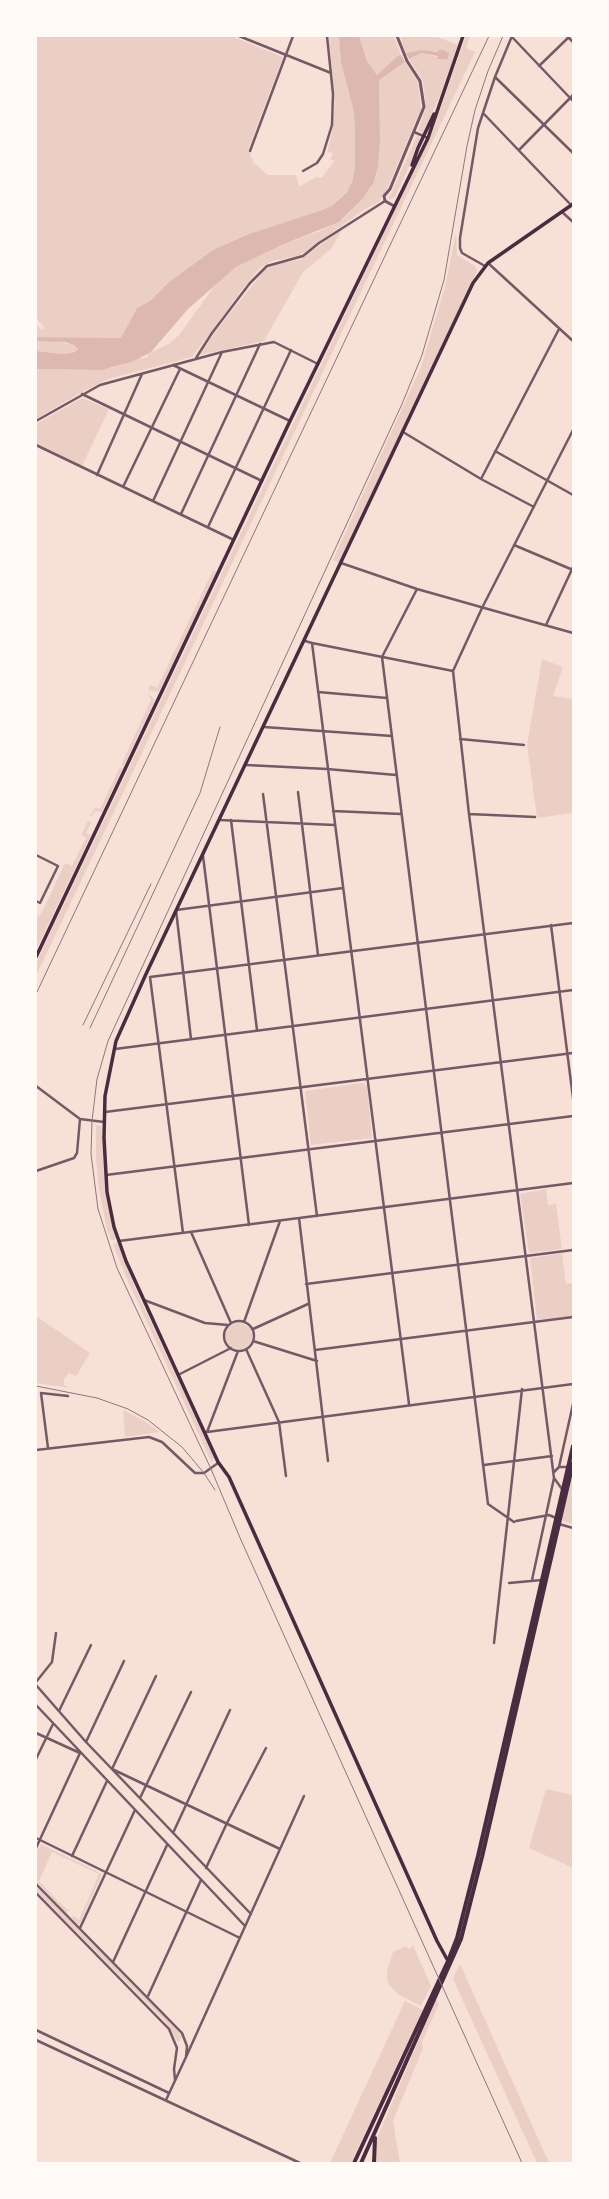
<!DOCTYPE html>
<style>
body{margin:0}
#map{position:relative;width:609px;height:2199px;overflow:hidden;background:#f7e1d7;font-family:"IBM Plex Serif",serif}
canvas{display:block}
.frame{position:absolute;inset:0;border:37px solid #fffaf5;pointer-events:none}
</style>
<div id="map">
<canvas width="609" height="2199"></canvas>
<div class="frame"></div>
</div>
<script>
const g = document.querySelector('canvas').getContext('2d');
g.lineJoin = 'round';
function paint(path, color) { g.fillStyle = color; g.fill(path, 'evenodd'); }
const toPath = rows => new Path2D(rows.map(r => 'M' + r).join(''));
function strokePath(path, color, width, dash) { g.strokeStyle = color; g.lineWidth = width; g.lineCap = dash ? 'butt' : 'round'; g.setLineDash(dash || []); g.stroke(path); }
paint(toPath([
 [36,36,231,36,283,57,248,150,254,163,268,175,296,175,299,187,316,177,322,178,334,161,330,159,333,153,327,152,332,133,335,104,329,36,339,36,341,62,353,108,355,127,355,166,350,188,332,206,312,215,249,234,213,250,169,282,150,301,137,308,121,338,36,337,36,324,41,329,43,330,44,327,36,318],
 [359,36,394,36,401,55,377,75,367,61],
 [400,36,435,36,458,45,440,96,423,133,418,131,426,108,423,81,409,59,421,53,448,59,449,53,421,50,406,53],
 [466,36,470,36,466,48,475,52,36,976,36,963,433,130],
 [405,62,418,82,421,109,387,189,379,202,365,209,299,256,272,261,260,268,248,282,192,357,108,379,80,393,36,419,36,369,82,370,112,368,141,358,147,358,148,354,170,343,179,335,216,284,236,267,284,244,320,231,343,219,370,189,377,174,380,140,379,80],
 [417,135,421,139,413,158,395,197,389,200,389,196,391,194],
 [342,229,332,248,303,272,264,341,200,355,218,328,264,271,274,264,300,260],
 [456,232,457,255,475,266,477,271,339,563,333,560,421,367,445,287],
 [50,340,74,345,77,347,77,351,62,354,36,351,36,341],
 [82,398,109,409,82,466,36,443,36,424],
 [213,570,217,572,159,692,148,690,150,685,157,688],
 [542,659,563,667,553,696,573,699,573,813,537,818,527,745],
 [147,693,154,699,154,702,124,766,121,765,151,700],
 [120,767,123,768,102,812,95,811,92,816,90,816,95,807,100,809],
 [88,821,91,822,86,833,91,835,36,950,36,915,39,916,43,910,65,863,72,866,86,838,81,835],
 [363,1083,367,1086,372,1138,311,1145,305,1091],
 [96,1125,101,1126,102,1129,105,1192,116,1238,114,1240,111,1240,107,1229,99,1190,96,1158],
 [546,1189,548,1205,556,1204,562,1249,529,1253,520,1194],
 [117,1242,137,1292,214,1457,212,1463,126,1277,113,1244],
 [573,1252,562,1254,566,1284,573,1283,573,1316,537,1320,530,1258],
 [36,1316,90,1353,77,1375,75,1376,69,1373,64,1379,64,1385,70,1388,36,1383],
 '226 1336a13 13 0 1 1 26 0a13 13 0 1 1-26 0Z',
 [123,1410,146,1422,160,1432,125,1437],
 [573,1471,573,1524,562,1521],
 [546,1789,573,1795,573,1868,529,1848],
 [41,1844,102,1874,79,1925,72,1918,73,1915,79,1920,99,1874,52,1852,39,1881,56,1899,68,1910,70,1910,66,1913,36,1881,36,1853],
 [36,1886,177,2028,182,2036,180,2041,177,2041,165,2021,36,1891],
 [413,1945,431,1986,421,2006,398,1994,389,1985,387,1978,387,1971,393,1952,405,1946,409,1949],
 [459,1965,461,1966,549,2163,537,2163,453,1979],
 [436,1999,439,2004,422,2042,423,2048,393,2121,400,2163,375,2163,375,2146,378,2136],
 [405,2001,423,2010,351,2163,330,2163]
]), '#ebcfc5');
paint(toPath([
 [339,36,359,36,367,61,377,75,398,56,401,55,405,62,379,80,380,140,378,167,374,182,363,198,339,222,284,244,236,267,188,309,151,352,134,361,102,370,36,369,36,351,62,354,75,352,78,349,74,345,65,342,36,341,36,337,121,338,137,308,150,301,169,282,213,250,249,234,320,211,332,206,347,192,352,182,355,166,355,127,353,108,341,62],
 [421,50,438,52,439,50,443,50,449,53,448,59,437,59,438,56,421,53,409,59,406,53]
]), '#dcb8b0');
strokePath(toPath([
 [239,36,331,73],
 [567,36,573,42],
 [512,37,573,101],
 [539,66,570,36],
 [495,77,573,153],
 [483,113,571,205],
 [414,132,428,138],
 [519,150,573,95],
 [250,151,293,36],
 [303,171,317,163,323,154,332,125,333,94,327,36],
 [562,212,573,222],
 [488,263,573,341],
 [485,266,462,253,460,248,460,238,478,128,495,77,512,36],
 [196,358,212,333,250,283,267,266,303,256,319,243,385,201],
 [173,365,290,421],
 [82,394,262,481],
 [36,421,100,385,222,352,274,342,318,364],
 [403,432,481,479,534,507],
 [36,445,234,540],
 [495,451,573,495],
 [97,475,142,374],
 [481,479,559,329],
 [123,487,180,369],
 [153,501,222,352],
 [181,514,260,344],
 [208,527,291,350],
 [514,545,573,570],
 [341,563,417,589,573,633],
 [417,589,382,657,488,1504,514,1522],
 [546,625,573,567],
 [305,641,312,643,409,1404],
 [312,643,453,671],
 [318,692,387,698],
 [264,727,392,736],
 [460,739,524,745],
 [246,765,327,769,396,775],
 [298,792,318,955],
 [263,794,317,1216],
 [333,811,401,814],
 [469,814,535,817],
 [219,820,335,825],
 [231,820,257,1030],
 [36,855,58,866,40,903,36,901],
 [203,856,249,1225],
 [551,925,573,1098],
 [150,977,573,923],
 [150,977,183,1233],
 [191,1039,176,910,343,888],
 [115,1049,573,990],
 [36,1086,80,1119,104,1122],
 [105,1112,573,1053],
 [36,1171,74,1158,77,1153,80,1119],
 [106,1175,573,1116],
 [299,1218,328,1461],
 [191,1232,231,1323],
 [119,1241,573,1183],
 [306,1284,573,1250],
 [144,1300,205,1323,228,1325],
 '224 1336a15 15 0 1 1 30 0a15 15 0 1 1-30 0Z',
 [244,1322,280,1221],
 [253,1329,308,1304],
 [253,1341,317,1361],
 [246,1349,279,1422,286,1476],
 [315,1350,573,1317],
 [178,1375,231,1348],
 [207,1432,573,1384],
 [207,1432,238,1351],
 [48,1448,41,1393,68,1396],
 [36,1450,149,1437,162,1442,195,1473,204,1473,218,1463],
 [484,1465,552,1456],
 [559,1467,568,1467],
 [554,1472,559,1467,573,1404],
 [562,1489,554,1478,469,814,453,671,482,608,573,430],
 [516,1521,549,1515,556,1518],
 [559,1524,573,1528],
 [532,1580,554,1478],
 [509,1583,542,1580],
 [494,1643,522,1389],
 [156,1676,112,1769,280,1849],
 [36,1682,52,1662,56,1633],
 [36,1685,86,1742,251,1914],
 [36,1705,245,1926],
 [59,1711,91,1645],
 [36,1733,80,1753,36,1848],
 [86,1742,124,1661],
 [36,1759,53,1724],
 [140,1798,191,1692],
 [173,1833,230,1710],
 [36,1838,240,1938],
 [72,1856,107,1781],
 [206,1868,227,1823,266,1748],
 [36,1884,182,2033,187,2046,186,2057,166,2100],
 [36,1893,169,2029,177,2048,174,2069,175,2080],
 [80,1928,135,1810],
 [113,1962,167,1845],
 [148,1996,201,1880],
 [36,2030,169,2093],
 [36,2040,300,2163],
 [186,2057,304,1796]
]), '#755966', 2.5);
strokePath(toPath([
 [394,206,385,201,384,196,390,189,424,107,420,81,407,61,397,36]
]), '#755966', 3);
strokePath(toPath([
 [412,165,418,148,434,114],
 [36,957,290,421,428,138,463,36],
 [448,1961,437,1941,229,1477,218,1462,126,1261,114,1227,107,1192,104,1138,105,1096,116,1041,146,974,473,283,488,263,573,204]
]), '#4a2c40', 3.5);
strokePath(toPath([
 [354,2163,448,1961,457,1938,478,1856,573,1446],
 [361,2163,461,1939,482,1857,573,1463],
 [374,2163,375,2138]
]), '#4a2c40', 4);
strokePath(toPath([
 [503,36,488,71,475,110,467,146,444,280,422,355,402,404,108,1041,97,1079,92,1121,91,1154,98,1209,117,1268,211,1469,241,1540,522,2163],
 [36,994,489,36],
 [83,1025,151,884],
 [90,1028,200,793,220,727],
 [36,1386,97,1398,128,1409,148,1420,182,1447,204,1473,215,1490]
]), '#8f747c', 1);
</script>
